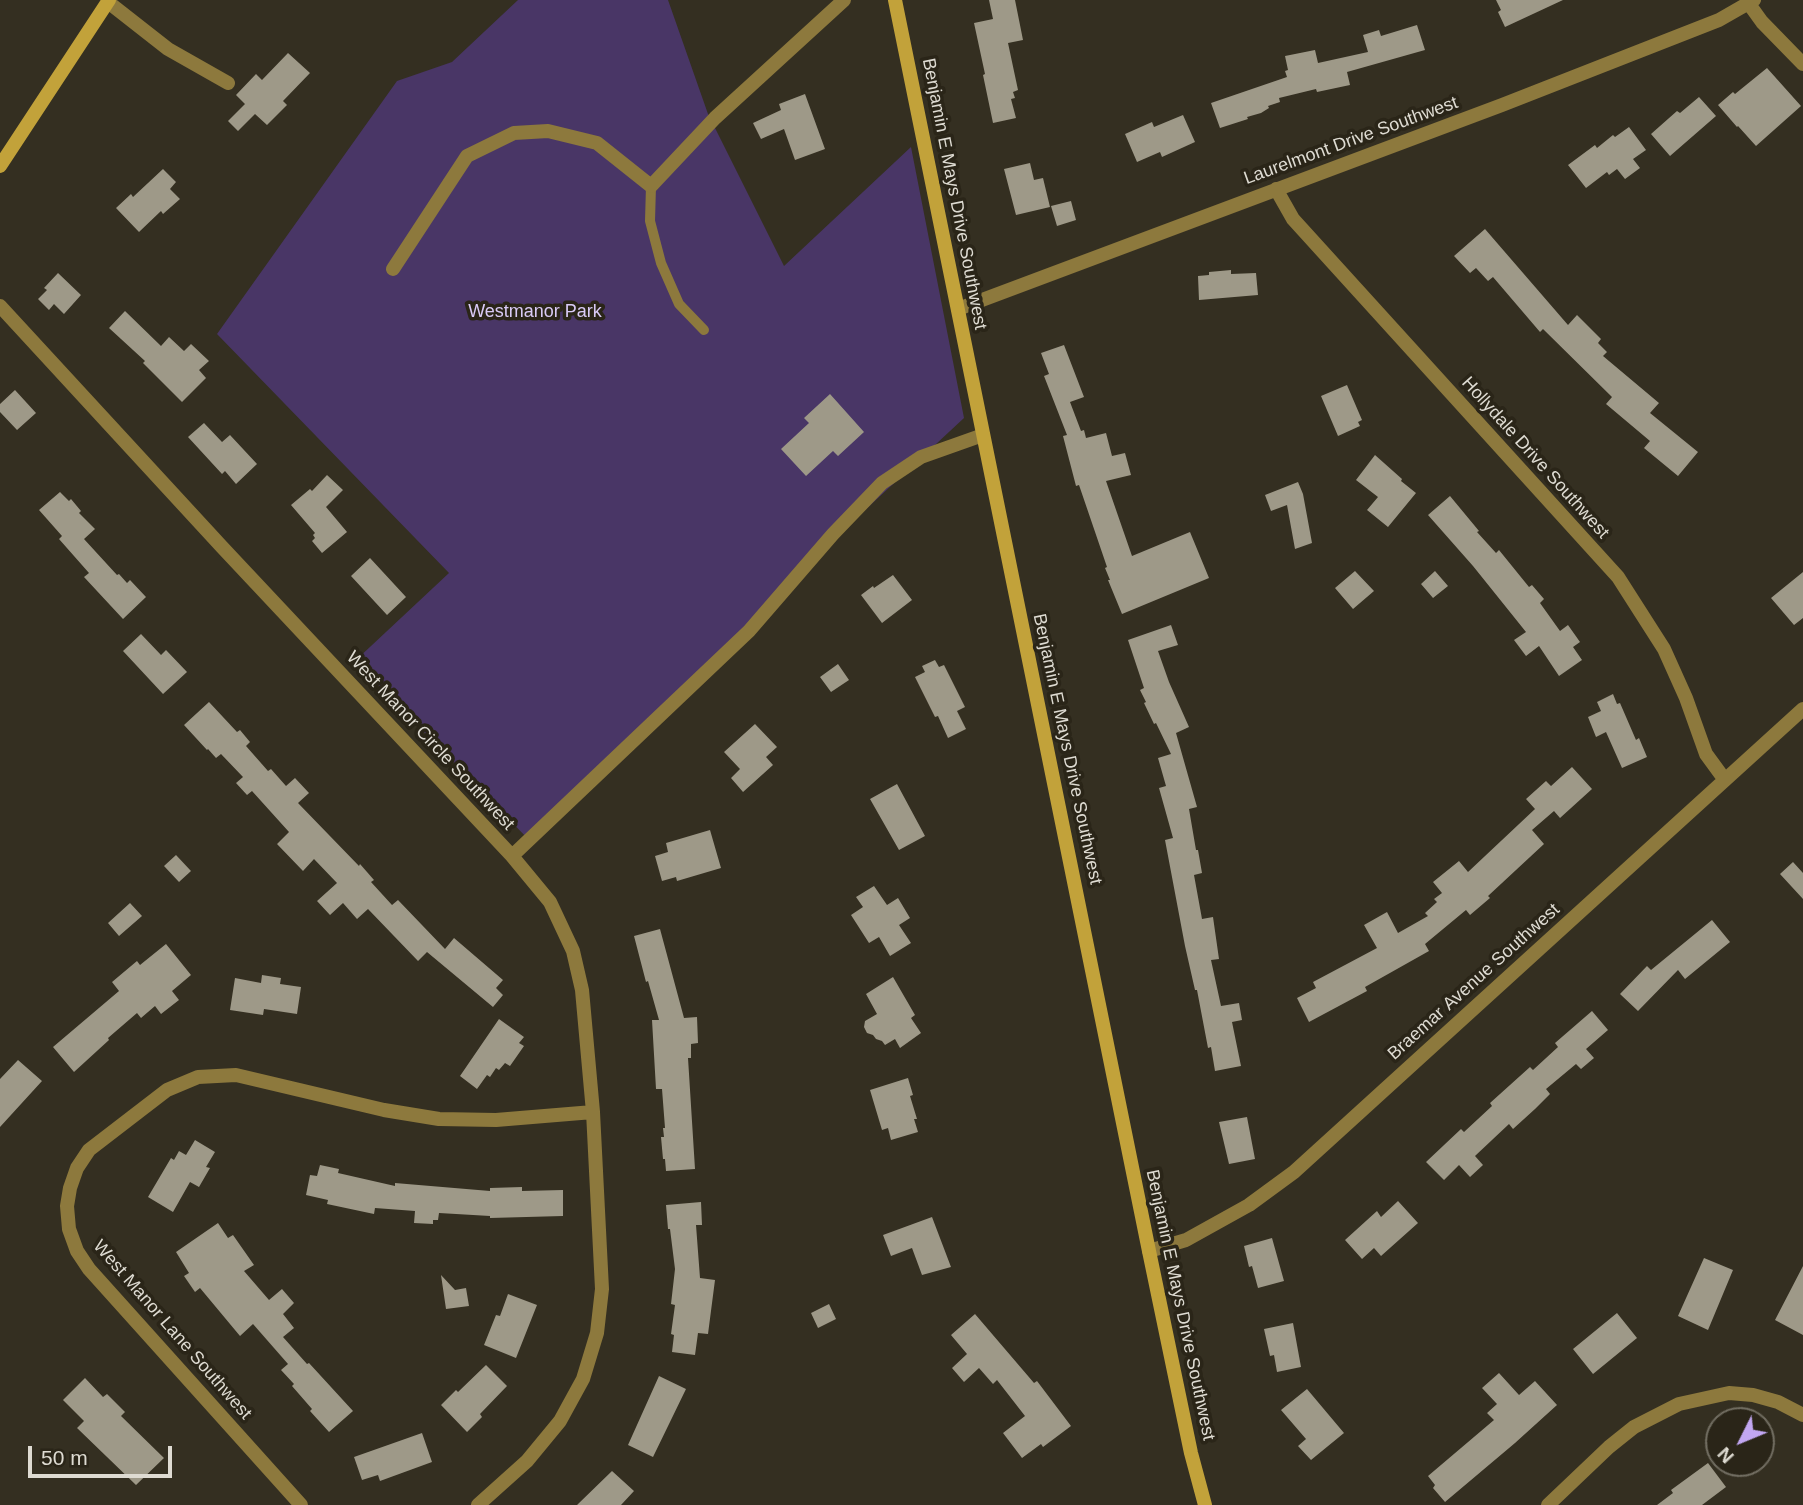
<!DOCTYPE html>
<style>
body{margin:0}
#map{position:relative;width:1803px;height:1505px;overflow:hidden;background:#342f21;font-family:Arial,sans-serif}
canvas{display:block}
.north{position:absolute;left:1705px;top:1407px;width:70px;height:70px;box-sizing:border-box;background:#2a2518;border:2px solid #726e62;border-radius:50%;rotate:227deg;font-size:19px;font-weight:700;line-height:28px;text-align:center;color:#dedbd2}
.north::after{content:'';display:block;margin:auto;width:24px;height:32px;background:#c2a7f2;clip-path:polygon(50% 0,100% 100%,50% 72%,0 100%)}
.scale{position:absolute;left:28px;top:1446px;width:144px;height:32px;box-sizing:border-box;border:4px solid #dedbd2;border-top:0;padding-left:9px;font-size:21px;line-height:24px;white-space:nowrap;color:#dedbd2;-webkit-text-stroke:5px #2a2518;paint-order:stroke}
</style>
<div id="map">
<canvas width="1803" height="1505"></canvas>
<div class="north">N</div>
<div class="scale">50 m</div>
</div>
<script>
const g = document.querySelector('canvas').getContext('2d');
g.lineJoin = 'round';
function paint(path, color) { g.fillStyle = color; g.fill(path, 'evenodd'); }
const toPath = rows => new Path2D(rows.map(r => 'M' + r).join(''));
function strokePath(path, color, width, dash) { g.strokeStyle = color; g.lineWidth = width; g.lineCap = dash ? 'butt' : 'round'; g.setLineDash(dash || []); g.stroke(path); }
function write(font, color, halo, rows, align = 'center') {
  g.font = font + ' Arial,sans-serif'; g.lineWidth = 7; g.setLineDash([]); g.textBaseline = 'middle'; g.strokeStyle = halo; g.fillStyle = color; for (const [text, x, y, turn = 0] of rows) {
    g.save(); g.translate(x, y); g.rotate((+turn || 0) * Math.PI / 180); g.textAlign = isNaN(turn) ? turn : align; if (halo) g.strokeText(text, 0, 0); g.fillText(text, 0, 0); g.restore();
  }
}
paint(toPath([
 [518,0,668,0,708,114,784,266,911,147,964,418,863,512,530,841,355,661,449,573,217,334,397,81,452,62]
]), '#493666');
paint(toPath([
 [989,0,1015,0,1023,40,1008,43,1018,90,1013,92,1015,98,1011,99,1016,118,993,123,983,75,985,74,974,23,993,19],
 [1496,0,1563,0,1505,27,1498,12,1501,10],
 [1417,25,1425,50,1347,72,1350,85,1317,92,1316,89,1279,98,1280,102,1268,106,1269,108,1261,113,1247,117,1248,119,1220,128,1211,103,1287,77,1285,71,1288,70,1285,56,1315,50,1318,63,1368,52,1363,35,1379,30,1381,36],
 [288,53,310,73,283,101,287,105,267,125,255,114,238,131,228,121,245,104,236,95,256,74,262,80],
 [1767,68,1801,106,1756,146,1738,126,1737,127,1718,105,1733,92,1735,94],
 [805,94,825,149,795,160,784,129,761,139,753,123,781,110,779,104],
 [1699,97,1716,116,1670,156,1651,134,1677,111,1680,113],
 [1183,115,1195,142,1162,157,1160,152,1137,162,1125,134,1152,122,1154,127],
 [1629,127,1646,150,1633,159,1640,168,1625,179,1617,169,1609,175,1607,172,1586,188,1568,165,1595,145,1597,148,1613,135,1615,137],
 [1030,163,1034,180,1043,178,1050,207,1016,215,1004,169],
 [163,169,176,182,170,189,180,199,163,214,161,211,139,232,116,208,131,194,133,197],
 [1071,201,1076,220,1057,226,1051,206],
 [1485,229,1568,325,1577,315,1601,339,1598,343,1607,352,1603,356,1659,403,1650,413,1698,452,1678,476,1644,448,1650,441,1606,404,1612,397,1543,329,1540,332,1493,277,1488,281,1476,268,1470,273,1454,256],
 [1231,270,1231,274,1256,273,1258,295,1199,300,1198,276,1209,275,1209,272],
 [58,273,81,295,64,314,54,304,49,310,38,299,47,290,44,288],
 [125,311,161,346,169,337,184,351,191,344,209,361,199,370,206,378,182,402,143,363,145,361,109,328],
 [1064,345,1084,397,1070,402,1081,431,1084,430,1086,438,1106,433,1112,456,1125,453,1131,475,1106,481,1132,556,1190,532,1209,578,1122,614,1108,580,1110,580,1105,568,1107,567,1079,485,1076,486,1063,436,1067,435,1044,376,1049,374,1041,353],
 [1347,385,1362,420,1358,422,1360,426,1338,436,1321,396],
 [15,390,36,413,17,430,0,412,0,404],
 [830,394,864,432,838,456,833,451,806,476,781,449,809,423,804,418],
 [204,423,222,442,230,435,257,464,236,484,225,471,222,474,188,437],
 [1375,455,1402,479,1401,481,1416,493,1388,527,1367,510,1378,497,1356,480],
 [327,475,343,490,326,507,347,532,322,553,312,541,315,538,313,535,315,533,291,505,310,489,312,491],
 [1298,482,1303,494,1312,543,1295,549,1287,505,1271,511,1265,495],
 [60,492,69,501,71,499,81,511,79,513,95,529,84,539,117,575,119,574,127,583,130,580,146,597,123,619,84,577,89,573,59,539,62,536,39,510],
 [1450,496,1479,531,1477,532,1496,553,1499,550,1529,587,1532,585,1544,599,1540,603,1560,631,1568,625,1580,642,1573,647,1582,660,1559,676,1539,646,1526,656,1514,640,1526,632,1473,566,1428,515],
 [370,558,406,597,387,615,351,576],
 [1355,571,1374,591,1353,609,1335,588],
 [1435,571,1448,586,1433,598,1421,584],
 [1803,572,1803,618,1794,625,1771,598],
 [893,575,912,600,882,623,861,595,873,586,874,588],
 [1171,625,1178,645,1158,651,1169,682,1189,727,1176,733,1197,807,1189,809,1196,850,1198,850,1202,873,1194,875,1202,919,1213,917,1219,959,1211,960,1221,1006,1239,1003,1242,1020,1232,1022,1241,1066,1215,1071,1211,1047,1208,1048,1197,990,1195,990,1185,946,1165,840,1173,838,1159,788,1166,786,1158,758,1171,754,1156,723,1154,724,1144,703,1146,702,1140,690,1144,688,1128,640],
 [141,634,161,655,166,650,187,672,163,694,123,651],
 [935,660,939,667,944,665,965,707,957,711,966,729,948,738,938,716,935,717,915,677,925,672,922,666],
 [838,664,849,680,831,692,820,677],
 [1613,694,1617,704,1620,703,1636,740,1639,738,1647,757,1622,768,1606,732,1596,737,1588,717,1601,711,1597,702],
 [209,702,237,732,240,730,250,742,246,746,268,771,271,769,286,786,295,778,309,793,298,803,359,866,360,864,374,880,371,882,392,905,398,900,445,949,454,938,503,980,496,988,503,995,493,1007,427,952,418,961,368,909,357,919,343,903,330,915,317,901,337,883,314,859,303,871,277,844,289,832,252,791,247,795,236,783,243,777,221,754,216,758,208,749,207,750,184,725],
 [755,724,777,747,766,757,773,765,743,792,731,778,740,769,724,752],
 [1572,767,1592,789,1560,818,1554,811,1532,830,1544,844,1488,896,1490,898,1470,915,1466,910,1425,944,1429,951,1365,987,1367,991,1309,1022,1297,998,1316,988,1313,982,1377,948,1364,925,1387,912,1398,933,1428,916,1425,913,1437,902,1434,899,1442,893,1433,882,1459,861,1468,872,1535,809,1526,799,1546,781,1551,786],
 [897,784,925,836,899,850,870,799],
 [710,830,721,868,677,881,676,877,662,881,655,856,668,852,666,843],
 [176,855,191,871,179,882,164,866],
 [1793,862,1803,873,1803,899,1780,874],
 [874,886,887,905,898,898,910,918,899,925,911,943,890,956,879,937,869,943,851,915,863,907,856,897],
 [130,903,142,916,119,936,108,923],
 [1712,920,1730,942,1685,979,1678,970,1638,1011,1620,994,1647,966,1651,970],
 [660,929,684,1018,697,1017,698,1043,691,1044,691,1058,688,1058,695,1169,666,1171,665,1159,663,1159,661,1137,664,1137,663,1128,665,1128,662,1089,656,1089,652,1020,659,1020,648,981,646,982,634,936],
 [166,944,191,975,172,991,179,1000,161,1014,155,1006,141,1018,137,1013,108,1038,109,1040,74,1072,53,1047,119,991,112,982,137,961,140,965],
 [262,975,281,978,280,984,301,987,297,1014,264,1009,263,1015,230,1010,235,978,261,983],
 [893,977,915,1015,911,1018,921,1033,900,1048,895,1039,885,1045,882,1041,876,1039,873,1035,867,1033,864,1027,865,1021,877,1014,866,994],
 [1592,1011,1608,1030,1586,1049,1594,1058,1581,1069,1576,1064,1546,1089,1550,1094,1535,1109,1513,1129,1509,1124,1475,1156,1483,1165,1470,1177,1459,1165,1444,1180,1426,1162,1461,1129,1464,1132,1492,1106,1490,1103,1530,1067,1533,1070,1558,1047,1555,1043],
 [499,1019,524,1037,519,1043,524,1046,510,1066,505,1063,499,1070,496,1068,490,1077,487,1075,477,1089,460,1076],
 [18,1060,42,1081,0,1127,0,1079],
 [908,1078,913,1095,910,1096,917,1119,914,1119,918,1132,891,1140,888,1128,882,1130,870,1090],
 [1247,1117,1255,1159,1229,1164,1219,1122],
 [195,1140,215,1152,206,1167,210,1168,199,1187,190,1182,173,1212,148,1197,171,1158,174,1160,179,1151,186,1155],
 [320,1165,339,1169,338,1173,395,1186,395,1183,490,1191,490,1188,522,1187,522,1191,563,1190,563,1216,490,1218,490,1216,439,1213,438,1220,433,1220,433,1224,414,1223,415,1211,375,1208,374,1214,327,1204,328,1200,306,1195,310,1175,317,1176],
 [1398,1201,1418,1223,1381,1256,1374,1248,1362,1259,1345,1240,1377,1211,1381,1217],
 [701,1202,702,1225,696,1225,700,1278,715,1280,708,1334,698,1333,695,1355,672,1352,674,1335,671,1334,675,1305,671,1304,675,1269,670,1229,668,1229,666,1205],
 [932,1217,951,1267,922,1275,912,1248,891,1256,883,1235],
 [218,1223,228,1238,233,1235,254,1265,244,1271,269,1300,282,1289,294,1303,283,1314,294,1328,283,1337,307,1364,309,1363,353,1411,329,1432,310,1411,312,1409,292,1386,294,1384,281,1370,288,1364,253,1324,240,1336,200,1288,195,1292,184,1276,189,1273,176,1252],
 [1272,1238,1284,1281,1258,1288,1252,1266,1249,1267,1244,1246],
 [1704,1258,1733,1270,1708,1330,1678,1316],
 [1803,1266,1803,1335,1775,1320],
 [441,1275,455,1290,466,1288,469,1306,446,1309],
 [508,1294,537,1305,516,1358,484,1345,496,1315,500,1316],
 [829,1304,836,1319,818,1328,811,1313],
 [1617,1313,1637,1338,1593,1374,1573,1349],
 [975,1314,1034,1383,1037,1381,1071,1426,1043,1447,1041,1444,1022,1458,1003,1433,1025,1416,997,1380,993,1384,979,1368,964,1382,952,1368,967,1354,951,1335],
 [1293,1323,1301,1367,1277,1372,1274,1355,1270,1356,1264,1329],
 [486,1365,507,1386,480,1414,482,1417,467,1432,441,1405,456,1390,458,1392],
 [1499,1373,1519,1395,1535,1381,1557,1405,1515,1443,1445,1502,1433,1488,1435,1485,1428,1476,1494,1420,1487,1413,1497,1404,1482,1388],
 [659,1376,686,1389,653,1457,628,1445],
 [85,1378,103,1397,107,1394,125,1412,121,1416,164,1458,136,1485,77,1428,84,1421,63,1400],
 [1307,1389,1344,1433,1311,1460,1298,1446,1306,1439,1281,1410],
 [422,1433,432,1462,380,1481,378,1475,362,1480,354,1457],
 [1708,1463,1726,1487,1702,1505,1657,1505,1673,1493,1671,1490],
 [612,1471,634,1491,621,1505,577,1505]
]), '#9e9988');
strokePath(toPath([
 [651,186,650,221,661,263,679,304,704,330]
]), '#8d793d', 10);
strokePath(toPath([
 [108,2,168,49,228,83],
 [1749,4,1762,22,1803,64],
 [1276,189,1293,219,1618,577,1664,649,1686,698,1706,754,1725,780],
 [393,269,467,156,514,133,548,131,597,143,651,186,715,118,844,0],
 [0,306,222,547,512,856,550,902,573,951,582,990,593,1112],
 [958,309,1502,105,1719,20,1754,0],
 [512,856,749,631,833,534,882,483,921,457,983,435],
 [1149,1251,1186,1240,1249,1205,1294,1172,1803,709],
 [301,1505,89,1269,77,1251,69,1229,67,1206,70,1188,77,1168,89,1150,167,1090,198,1077,236,1075,384,1110,439,1119,496,1120,593,1112,602,1289,597,1333,583,1379,560,1421,527,1461,478,1505],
 [1548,1505,1609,1447,1634,1427,1679,1404,1729,1393,1753,1395,1778,1402,1803,1415]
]), '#8d793d', 14);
strokePath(toPath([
 [895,0,1149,1251,1191,1453,1205,1505],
 [0,166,109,0]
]), '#c2a23a', 14);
write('18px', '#dedbd2', '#2a2518', [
 ["Laurelmont Drive Southwest",1351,141,-20],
 ["Benjamin E Mays Drive Southwest",954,194,79],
 ["Hollydale Drive Southwest",1535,458,48],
 ["West Manor Circle Southwest",430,741,47],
 ["Benjamin E Mays Drive Southwest",1067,749,78],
 ["Braemar Avenue Southwest",1474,982,-42],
 ["Benjamin E Mays Drive Southwest",1180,1305,78],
 ["West Manor Lane Southwest",172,1330,49]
]);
write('18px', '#d9caf6', '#2a2518', [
 ["Westmanor Park",535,312]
]);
</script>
